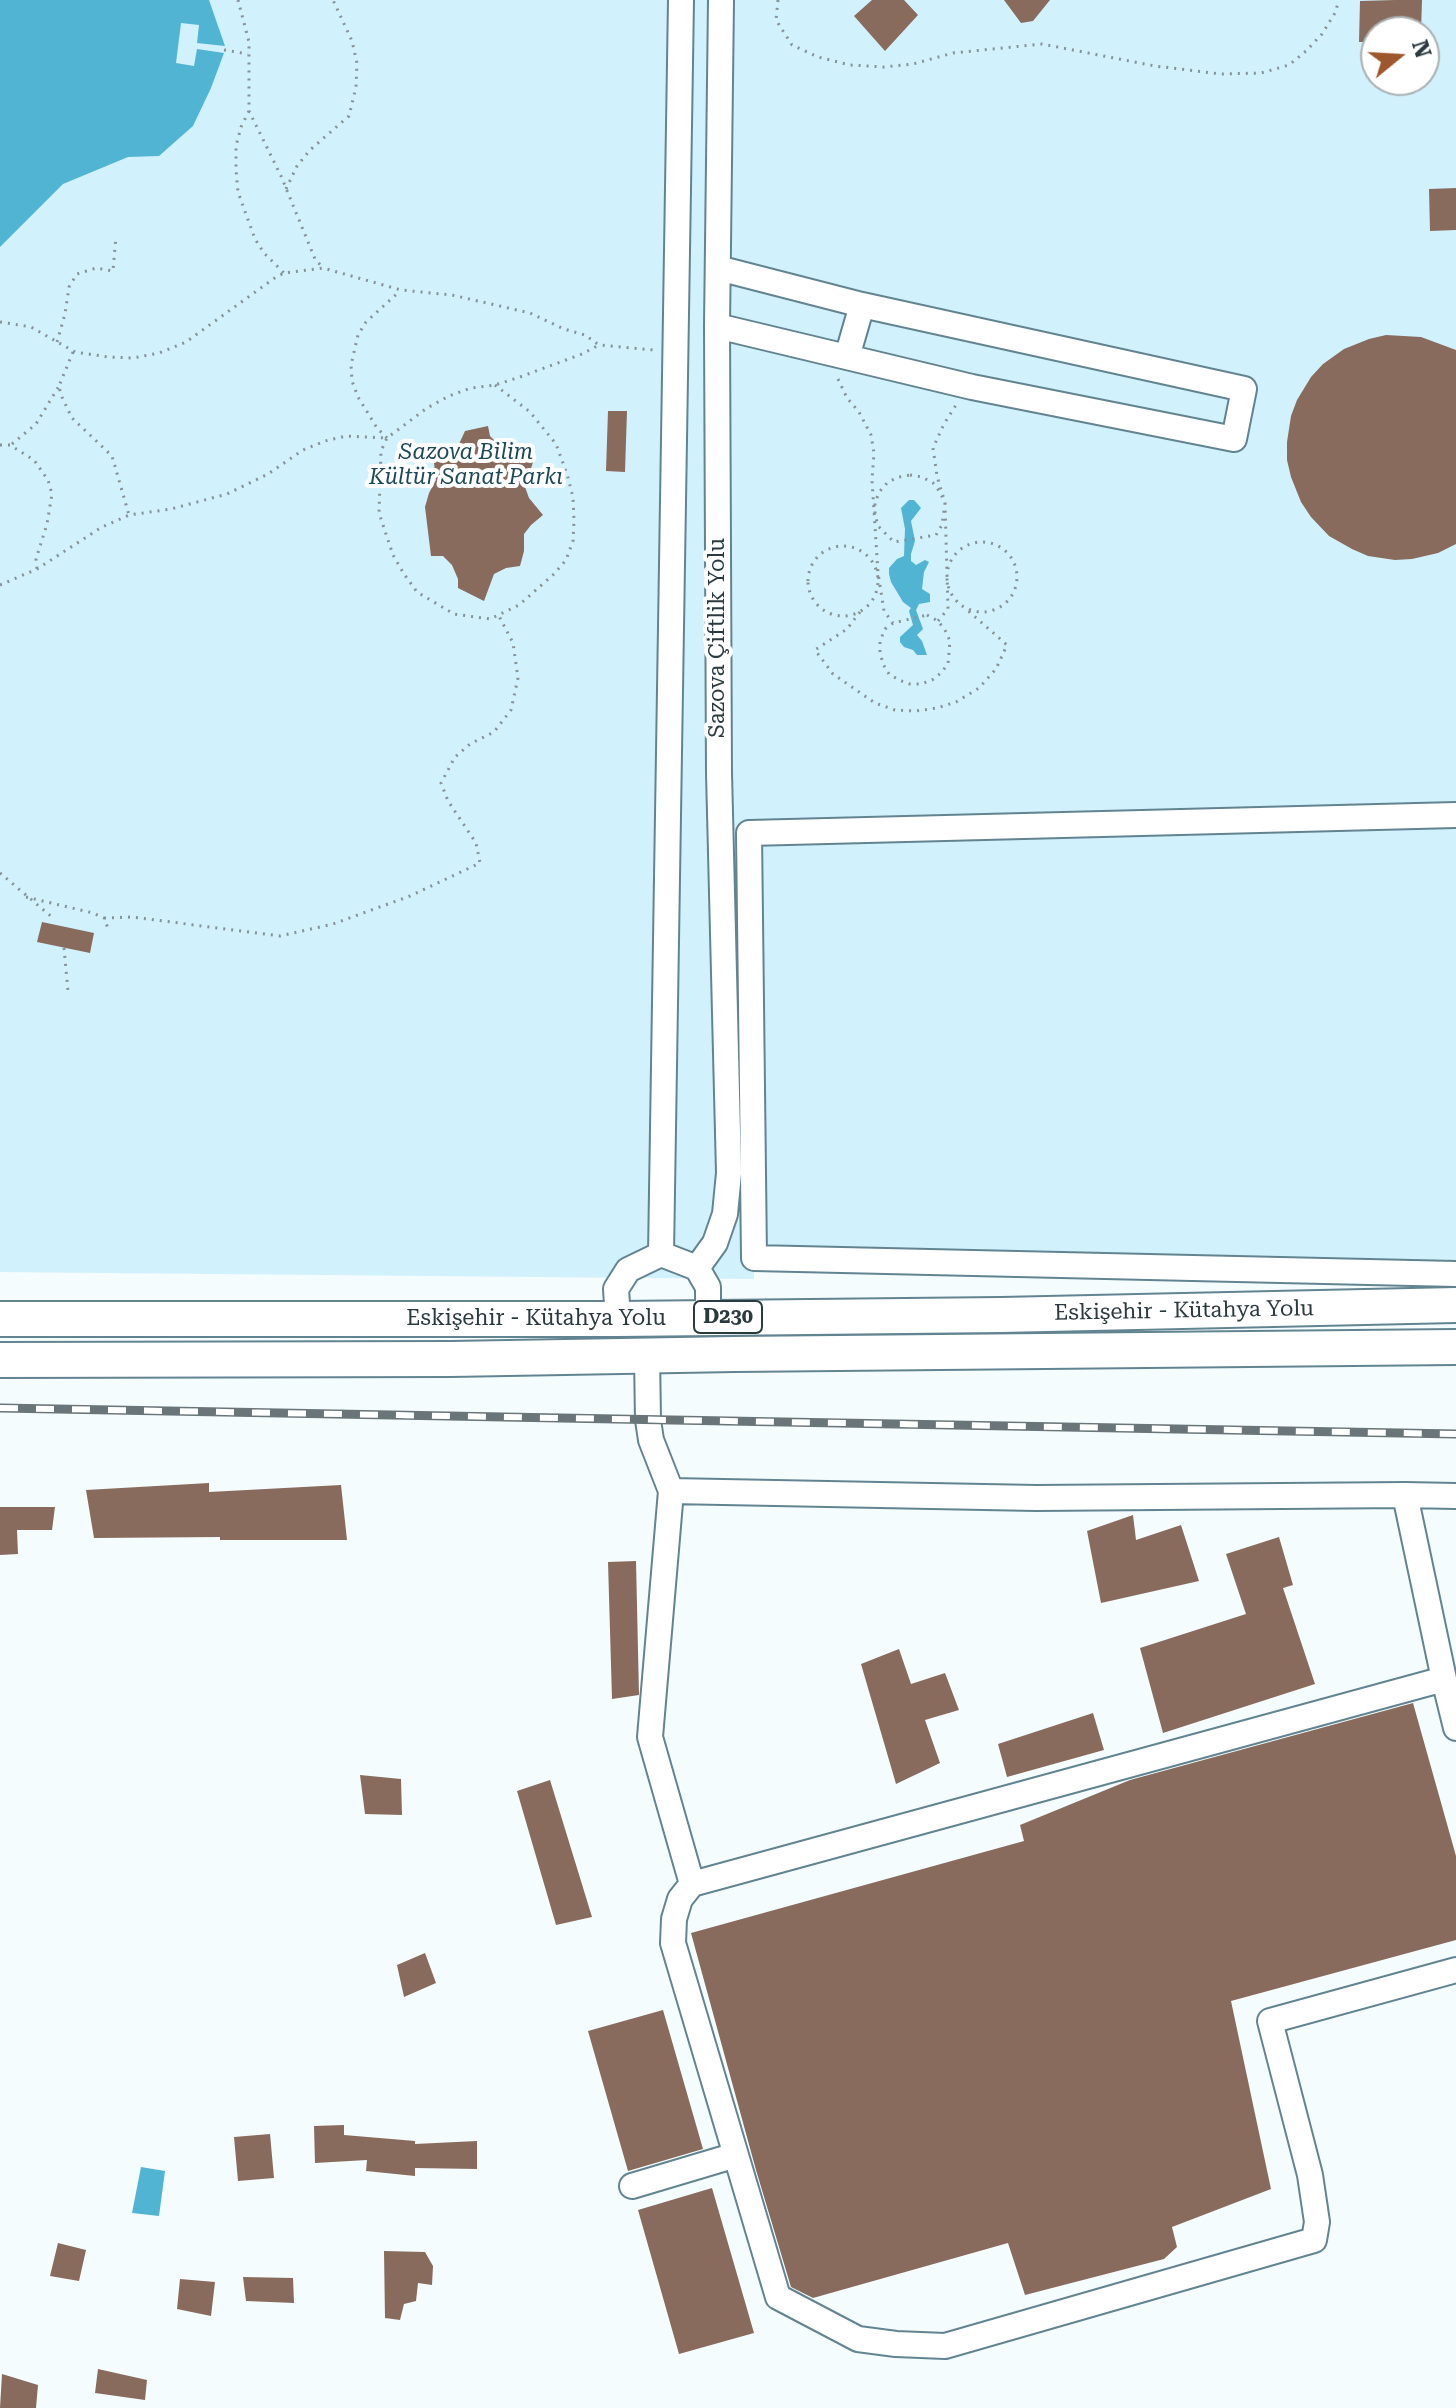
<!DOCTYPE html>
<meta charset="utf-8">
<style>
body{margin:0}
#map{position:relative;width:1456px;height:2408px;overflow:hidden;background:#f4fcfe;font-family:"Roboto Serif",serif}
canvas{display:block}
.north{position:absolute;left:1360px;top:16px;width:80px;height:80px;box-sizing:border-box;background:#fff;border:2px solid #aab0b2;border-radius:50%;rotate:72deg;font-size:22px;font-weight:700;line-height:32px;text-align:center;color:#2b3a3f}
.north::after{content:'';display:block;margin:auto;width:28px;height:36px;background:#9d572e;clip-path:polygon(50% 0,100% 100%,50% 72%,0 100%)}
</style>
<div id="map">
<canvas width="1456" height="2408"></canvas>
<div class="north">N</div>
</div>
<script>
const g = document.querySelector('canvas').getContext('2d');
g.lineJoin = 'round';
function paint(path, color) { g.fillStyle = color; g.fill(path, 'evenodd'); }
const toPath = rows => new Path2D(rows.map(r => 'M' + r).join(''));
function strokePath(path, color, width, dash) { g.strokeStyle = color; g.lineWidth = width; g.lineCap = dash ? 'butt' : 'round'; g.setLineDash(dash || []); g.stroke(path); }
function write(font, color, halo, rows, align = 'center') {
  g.font = font + ' "Roboto Serif",serif'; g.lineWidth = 8; g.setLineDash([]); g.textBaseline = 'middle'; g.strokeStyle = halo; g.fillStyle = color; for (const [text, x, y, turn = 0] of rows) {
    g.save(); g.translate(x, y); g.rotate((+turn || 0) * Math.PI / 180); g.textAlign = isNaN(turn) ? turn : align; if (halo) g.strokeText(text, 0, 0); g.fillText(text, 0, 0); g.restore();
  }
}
paint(toPath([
 [0,0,1456,0,1456,1274,754,1259,754,1279,0,1272],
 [1376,32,1424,32,1424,80,1376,80]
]), '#d1f1fc');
paint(toPath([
 [0,0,209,0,225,46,197,43,199,25,181,23,176,63,194,66,197,49,224,53,211,88,193,126,159,156,128,157,63,184,0,247],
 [909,500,914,500,921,508,911,521,915,541,911,554,911,561,916,565,925,560,929,562,924,572,922,589,930,594,930,602,919,604,916,610,923,629,917,635,922,641,927,655,917,655,913,650,904,647,900,642,900,637,913,625,909,611,911,608,903,602,891,582,889,574,889,568,897,559,904,556,905,529,901,508],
 [141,2167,165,2171,159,2216,132,2213]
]), '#51b4d3');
paint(toPath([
 [872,0,904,0,918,15,885,51,854,16],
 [1004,0,1050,0,1033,21,1021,23],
 [1395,0,1422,0,1421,32,1376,32,1376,42,1359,42,1360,1],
 [1456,188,1456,230,1430,231,1429,189],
 [1386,335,1421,337,1456,350,1456,544,1438,553,1412,559,1395,560,1368,556,1352,549,1329,536,1311,517,1301,502,1291,477,1287,460,1287,442,1291,416,1297,400,1311,377,1323,364,1344,349,1369,339],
 [608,411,627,411,625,472,606,471],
 [488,426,490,436,508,454,519,460,534,459,525,487,529,498,543,515,531,525,524,534,524,551,520,566,506,568,494,574,484,601,458,588,458,579,452,565,443,556,431,556,425,507,429,493,436,480,433,454,453,457,465,431],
 [42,922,94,933,90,953,37,942],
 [209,1483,209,1492,341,1485,347,1540,220,1540,220,1537,94,1538,86,1490],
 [0,1507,55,1507,52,1530,17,1530,18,1554,0,1555],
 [1133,1515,1136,1540,1181,1525,1199,1581,1101,1603,1087,1531],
 [1279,1537,1293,1585,1283,1588,1315,1684,1163,1733,1140,1648,1246,1614,1226,1554],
 [636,1561,639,1695,612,1699,608,1562],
 [899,1649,911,1684,945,1673,959,1710,925,1720,940,1763,896,1784,861,1664],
 [1413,1703,1456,1856,1456,1940,1231,2001,1271,2189,1172,2227,1177,2247,1164,2259,1025,2295,1008,2243,813,2298,791,2287,756,2170,691,1933,1024,1841,1020,1825,1130,1780],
 [1093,1713,1104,1750,1007,1777,998,1744],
 [360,1775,401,1779,402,1815,365,1814],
 [550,1780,592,1917,556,1925,517,1791],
 [425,1953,436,1983,404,1997,397,1965],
 [663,2010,703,2149,628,2171,588,2031],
 [344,2125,344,2135,415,2141,415,2144,477,2141,477,2169,415,2168,415,2176,366,2171,367,2160,315,2163,314,2126],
 [270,2134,274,2178,238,2181,234,2137],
 [712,2188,754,2333,679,2354,638,2210],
 [58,2243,86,2250,79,2281,50,2276],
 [384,2251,425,2252,433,2266,432,2285,418,2283,416,2301,404,2304,400,2320,385,2318],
 [243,2277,293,2278,294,2303,246,2301],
 [180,2279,215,2282,211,2316,177,2309],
 [98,2369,147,2380,145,2400,95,2393],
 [2,2374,38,2385,36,2408,0,2408]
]), '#886b5c');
const minor = toPath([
 [717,326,972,387,1234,439,1244,389,862,305,718,268],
 [847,357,862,305],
 [1456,815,749,833,754,1258,1456,1274],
 [661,1254,681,0],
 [697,1268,715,1243,725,1214,729,1173,719,773,717,326,721,0],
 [618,1319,616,1289,628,1270,661,1254,697,1268,708,1287,708,1318],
 [647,1356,648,1420,651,1440,671,1491],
 [1405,1495,1444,1679,692,1884,650,1737,671,1491,1036,1498,1405,1495,1456,1496],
 [1444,1679,1456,1728],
 [692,1884,680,1899,674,1919,673,1943,778,2297,858,2339,896,2344,945,2346,1314,2240,1317,2222,1310,2175,1270,2021,1456,1970],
 [632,2186,736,2155]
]);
const highway = toPath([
 [0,1319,618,1319,1001,1315,1456,1305],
 [0,1360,451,1359,735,1354,1456,1347]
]);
strokePath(minor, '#628491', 28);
strokePath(highway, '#628491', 38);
strokePath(toPath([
 [238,0,249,42,249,111,281,176,315,259,323,268],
 [778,0,776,20,792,45,818,57,850,65,884,67,913,64,953,53,1042,44,1155,66,1221,74,1261,73,1289,65,1306,51,1322,34,1335,13,1339,0],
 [224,50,248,54],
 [249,111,241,127,236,146,236,170,238,192,255,239,264,253,284,273],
 [286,189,297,166,310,150,349,116,356,87,357,63,352,41,333,0],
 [0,322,31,327,75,352,108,357,133,358,159,353,186,342,276,277,284,273,323,268,401,290,452,295,530,313,564,329,585,335,599,345,654,350],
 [57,342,65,314,69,287,77,274,96,268,113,271,116,236],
 [73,352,59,386,61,395,72,418,112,456,129,515],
 [838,379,847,398,859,412,871,435,874,453,872,480,878,573,884,611,893,623],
 [495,385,530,412,556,444,567,474,573,497,574,521,573,541,566,560,554,574,519,605,490,619,454,614,417,592,404,574,393,555,379,513,381,451,387,438,427,408,449,396,471,388,495,385,520,377,582,354,599,345],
 [387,438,377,428,358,397,352,381,351,365,358,335,366,322,400,291],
 [12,444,36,424,59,386],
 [0,445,10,445,34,460,48,480,52,494,47,524,36,559,37,569],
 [910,475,922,477,933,483,940,492,945,503,942,525,936,535,894,542,878,526,875,514,875,502,880,491,888,482,899,477,910,475],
 '947 577a35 35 0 1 1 70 0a35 35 0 1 1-70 0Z',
 '808 581a35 35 0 1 1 70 0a35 35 0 1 1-70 0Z',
 [0,585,37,569,102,527,129,515,171,509,227,494,268,474,303,450,325,441,346,436,387,438],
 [860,612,847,629,815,650,833,674,875,703,895,710,916,711,937,708,956,702,979,688,996,669,1007,645,965,608],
 [927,615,938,621,945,630,950,641,948,664,941,673,932,680,921,684,910,684,899,680,889,674,883,664,880,652,880,641,885,629,893,623,927,615],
 [938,621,948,609,945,503,937,476,933,448,944,424,956,405],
 [0,873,53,918],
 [26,897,93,913,104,918,109,931],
 [104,918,132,917,280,936,333,924,410,896,480,863,476,843,448,801,441,783,455,757,470,744,494,732,511,710,518,678,513,643,499,616],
 [64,948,68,991]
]), '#869295', 3, [2, 6]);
strokePath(minor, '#fff', 24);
strokePath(highway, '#fff', 34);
const rail = toPath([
 [0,1408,1456,1434]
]);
strokePath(rail, '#697579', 9);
strokePath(rail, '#fff', 6, [18]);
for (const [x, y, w] of [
 [728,1317,68]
]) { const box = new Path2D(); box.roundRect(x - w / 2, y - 16, w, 32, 6); g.fillStyle = '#fff'; g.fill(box); strokePath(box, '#2b3a3f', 2); }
write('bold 20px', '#2b3a3f', null, [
 ["D230",728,1317]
]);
write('italic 22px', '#1d4856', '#fff', [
 ["Sazova Bilim",466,453],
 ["Kültür Sanat Parkı",466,478]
]);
write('22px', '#2b3a3f', '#fff', [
 ["Sazova Çiftlik Yolu",718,638,-90],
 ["Eskişehir - Kütahya Yolu",1184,1311,-1],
 ["Eskişehir - Kütahya Yolu",536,1319]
]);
</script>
